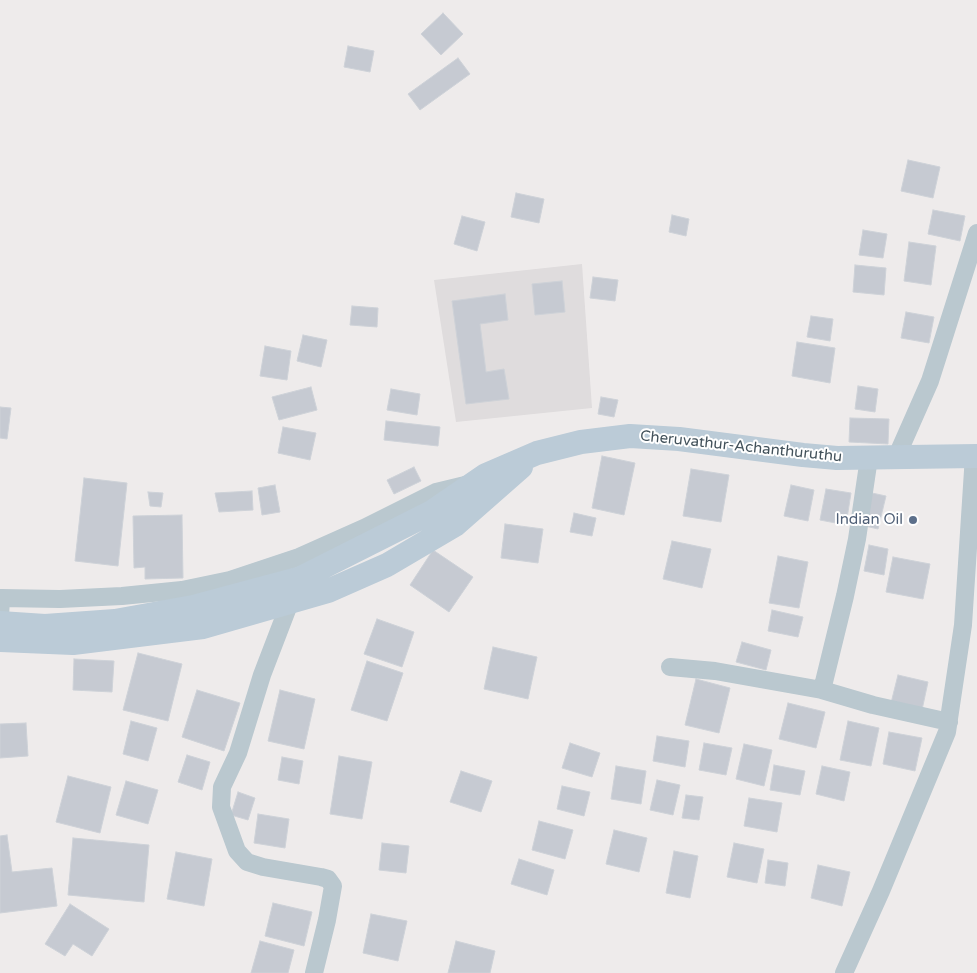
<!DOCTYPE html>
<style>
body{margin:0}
canvas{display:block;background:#eeebeb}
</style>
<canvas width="977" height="973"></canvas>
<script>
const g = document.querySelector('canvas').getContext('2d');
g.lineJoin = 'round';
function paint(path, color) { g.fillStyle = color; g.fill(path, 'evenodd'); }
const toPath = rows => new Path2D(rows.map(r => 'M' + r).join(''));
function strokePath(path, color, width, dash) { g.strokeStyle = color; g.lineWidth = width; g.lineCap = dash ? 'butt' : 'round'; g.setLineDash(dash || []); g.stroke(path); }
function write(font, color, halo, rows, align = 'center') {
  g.font = font + ' "Varela Round",sans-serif'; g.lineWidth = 4; g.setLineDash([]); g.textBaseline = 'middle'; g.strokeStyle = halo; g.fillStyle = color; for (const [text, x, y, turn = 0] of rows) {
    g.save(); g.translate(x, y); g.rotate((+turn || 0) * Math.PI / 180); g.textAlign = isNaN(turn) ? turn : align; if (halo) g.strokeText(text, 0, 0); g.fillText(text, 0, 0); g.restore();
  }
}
paint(toPath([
 [582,264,592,408,456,422,434,280]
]), '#dfdcdd');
const building = toPath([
 [443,13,463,34,441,55,421,34,443,13],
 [348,46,374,51,370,72,344,67,348,46],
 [458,58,470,74,420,110,408,94,458,58],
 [908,160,940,167,933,198,901,191,908,160],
 [516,193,544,199,539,223,511,217,516,193],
 [933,210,965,216,960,241,928,234,933,210],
 [672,215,689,219,686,236,669,232,672,215],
 [462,216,485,222,477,251,454,244,462,216],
 [863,230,887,234,883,258,859,255,863,230],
 [909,242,936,246,931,285,904,281,909,242],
 [855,265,886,268,884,295,853,292,855,265],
 [593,277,618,280,615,301,590,298,593,277],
 [562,281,565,312,535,315,532,284,562,281],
 [505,294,508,320,480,324,486,372,504,369,509,399,466,404,452,301,505,294],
 [352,306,378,308,377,327,350,325,352,306],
 [906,312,934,317,929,343,901,338,906,312],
 [811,316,833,319,830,341,807,337,811,316],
 [303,335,327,340,321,367,297,361,303,335],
 [797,342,835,348,830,383,792,376,797,342],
 [265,346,291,351,287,380,260,376,265,346],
 [858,386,878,389,875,412,855,409,858,386],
 [311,387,317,410,279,420,272,397,311,387],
 [391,389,420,394,417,415,387,410,391,389],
 [601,397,618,400,614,417,598,414,601,397],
 [0,407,11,408,7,439,0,438,0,407],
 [850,418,889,419,888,444,849,442,850,418],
 [386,421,440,427,438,446,384,440,386,421],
 [283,427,316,433,310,460,278,453,283,427],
 [602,456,635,463,624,515,592,508,602,456],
 [414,467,421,481,394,494,387,480,414,467],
 [691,469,729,475,721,522,683,516,691,469],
 [84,478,127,483,118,566,75,561,84,478],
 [275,485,280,512,262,515,258,488,275,485],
 [791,485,814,490,808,521,784,516,791,485],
 [826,489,851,493,846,525,820,520,826,489],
 [252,491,253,510,219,512,215,493,252,491],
 [148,492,163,493,161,507,150,506,148,492],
 [872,493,886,496,878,529,865,526,872,493],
 [574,513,596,518,592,536,570,532,574,513],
 [182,515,183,578,145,579,145,567,134,568,133,516,182,515],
 [505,524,543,529,538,563,501,558,505,524],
 [672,541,711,549,702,588,663,579,672,541],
 [869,545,888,549,884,575,864,571,869,545],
 [433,550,473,577,449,612,410,585,433,550],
 [778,556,808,562,799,608,769,603,778,556],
 [893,557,930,564,923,599,886,592,893,557],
 [772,610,803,617,798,637,768,631,772,610],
 [377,619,414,632,402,667,364,654,377,619],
 [742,642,771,650,766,670,736,662,742,642],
 [493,647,537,657,528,699,484,689,493,647],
 [138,653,182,664,168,721,123,710,138,653],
 [74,659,114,661,112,692,73,690,74,659],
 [367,661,403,673,387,721,351,710,367,661],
 [898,675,928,682,922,710,891,703,898,675],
 [696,679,730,688,719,733,685,725,696,679],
 [197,690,240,703,224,751,182,737,197,690],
 [280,690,315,699,304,749,268,741,280,690],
 [788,703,825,712,816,748,779,739,788,703],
 [131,721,157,728,148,761,123,754,131,721],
 [848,721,879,728,871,766,840,760,848,721],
 [26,723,28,756,0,758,0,724,26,723],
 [889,732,922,738,915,771,883,764,889,732],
 [657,736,689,741,685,767,653,761,657,736],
 [570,743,600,753,592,777,562,768,570,743],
 [704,743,732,748,726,775,699,770,704,743],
 [744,744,772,750,764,786,736,779,744,744],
 [187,755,210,762,202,790,178,782,187,755],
 [339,756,372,762,362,819,330,814,339,756],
 [282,757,303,761,299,784,278,780,282,757],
 [774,765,805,771,800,795,770,790,774,765],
 [616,766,646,771,641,804,611,799,616,766],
 [822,766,850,772,844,801,816,794,822,766],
 [461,771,492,781,481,812,450,802,461,771],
 [68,776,111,787,100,833,56,822,68,776],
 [657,780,680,785,673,815,650,810,657,780],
 [126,781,158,790,148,824,116,815,126,781],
 [562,786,590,792,584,816,557,809,562,786],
 [238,792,255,798,248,820,231,815,238,792],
 [686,795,703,797,699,820,682,818,686,795],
 [749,798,782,803,777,832,744,826,749,798],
 [258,814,289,819,285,848,254,843,258,814],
 [539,821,573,830,565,859,532,850,539,821],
 [614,830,647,838,639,872,606,864,614,830],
 [7,835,12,872,52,868,57,906,0,913,0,836,7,835],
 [73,838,149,845,144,902,68,895,73,838],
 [382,843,409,846,406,873,379,870,382,843],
 [734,843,764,849,757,883,727,877,734,843],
 [674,851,698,856,690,898,666,893,674,851],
 [176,852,212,859,204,906,167,899,176,852],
 [519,859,554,870,547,895,511,884,519,859],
 [768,860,788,863,785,886,765,883,768,860],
 [818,865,850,872,842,906,811,898,818,865],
 [273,903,312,912,304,946,265,936,273,903],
 [70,904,109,929,92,956,73,944,65,956,45,944,70,904],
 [371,914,407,921,398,961,363,953,371,914],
 [260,941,294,950,288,973,251,973,260,941],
 [456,941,495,951,490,973,448,973,456,941]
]);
paint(building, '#c6cad2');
strokePath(building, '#ced2d8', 1);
strokePath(toPath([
 [896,458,930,381,977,233],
 [290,602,262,675,238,753,222,787,221,807,237,851,247,862,263,867,321,877,328,879,333,886,327,920,314,973],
 [0,617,1,598,60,599,122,596,182,590,230,580,299,557,364,528,436,492,465,485],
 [670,667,715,671,822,690,845,596,857,539,869,458],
 [822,690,873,705,949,722],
 [844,973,881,891,947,732,963,625,974,455]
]), '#bac8cf', 18);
strokePath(toPath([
 [0,623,45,626,115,621,193,607,301,578,432,512,486,475,537,453,581,442,630,436,679,439,803,455,837,458,977,456],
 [0,640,73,643,203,627,328,591,387,565,455,525,521,467]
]), '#bbcbd7', 24);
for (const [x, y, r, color] of [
 [913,520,5,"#5c6f8a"]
]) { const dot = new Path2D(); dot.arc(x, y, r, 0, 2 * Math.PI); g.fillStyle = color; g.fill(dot); strokePath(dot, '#fff', 2); }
write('15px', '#42515a', '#fff', [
 ["Cheruvathur-Achanthuruthu",741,447,6]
]);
write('15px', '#4e5e75', '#fff', [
 ["Indian Oil",903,520]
], 'right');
</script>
